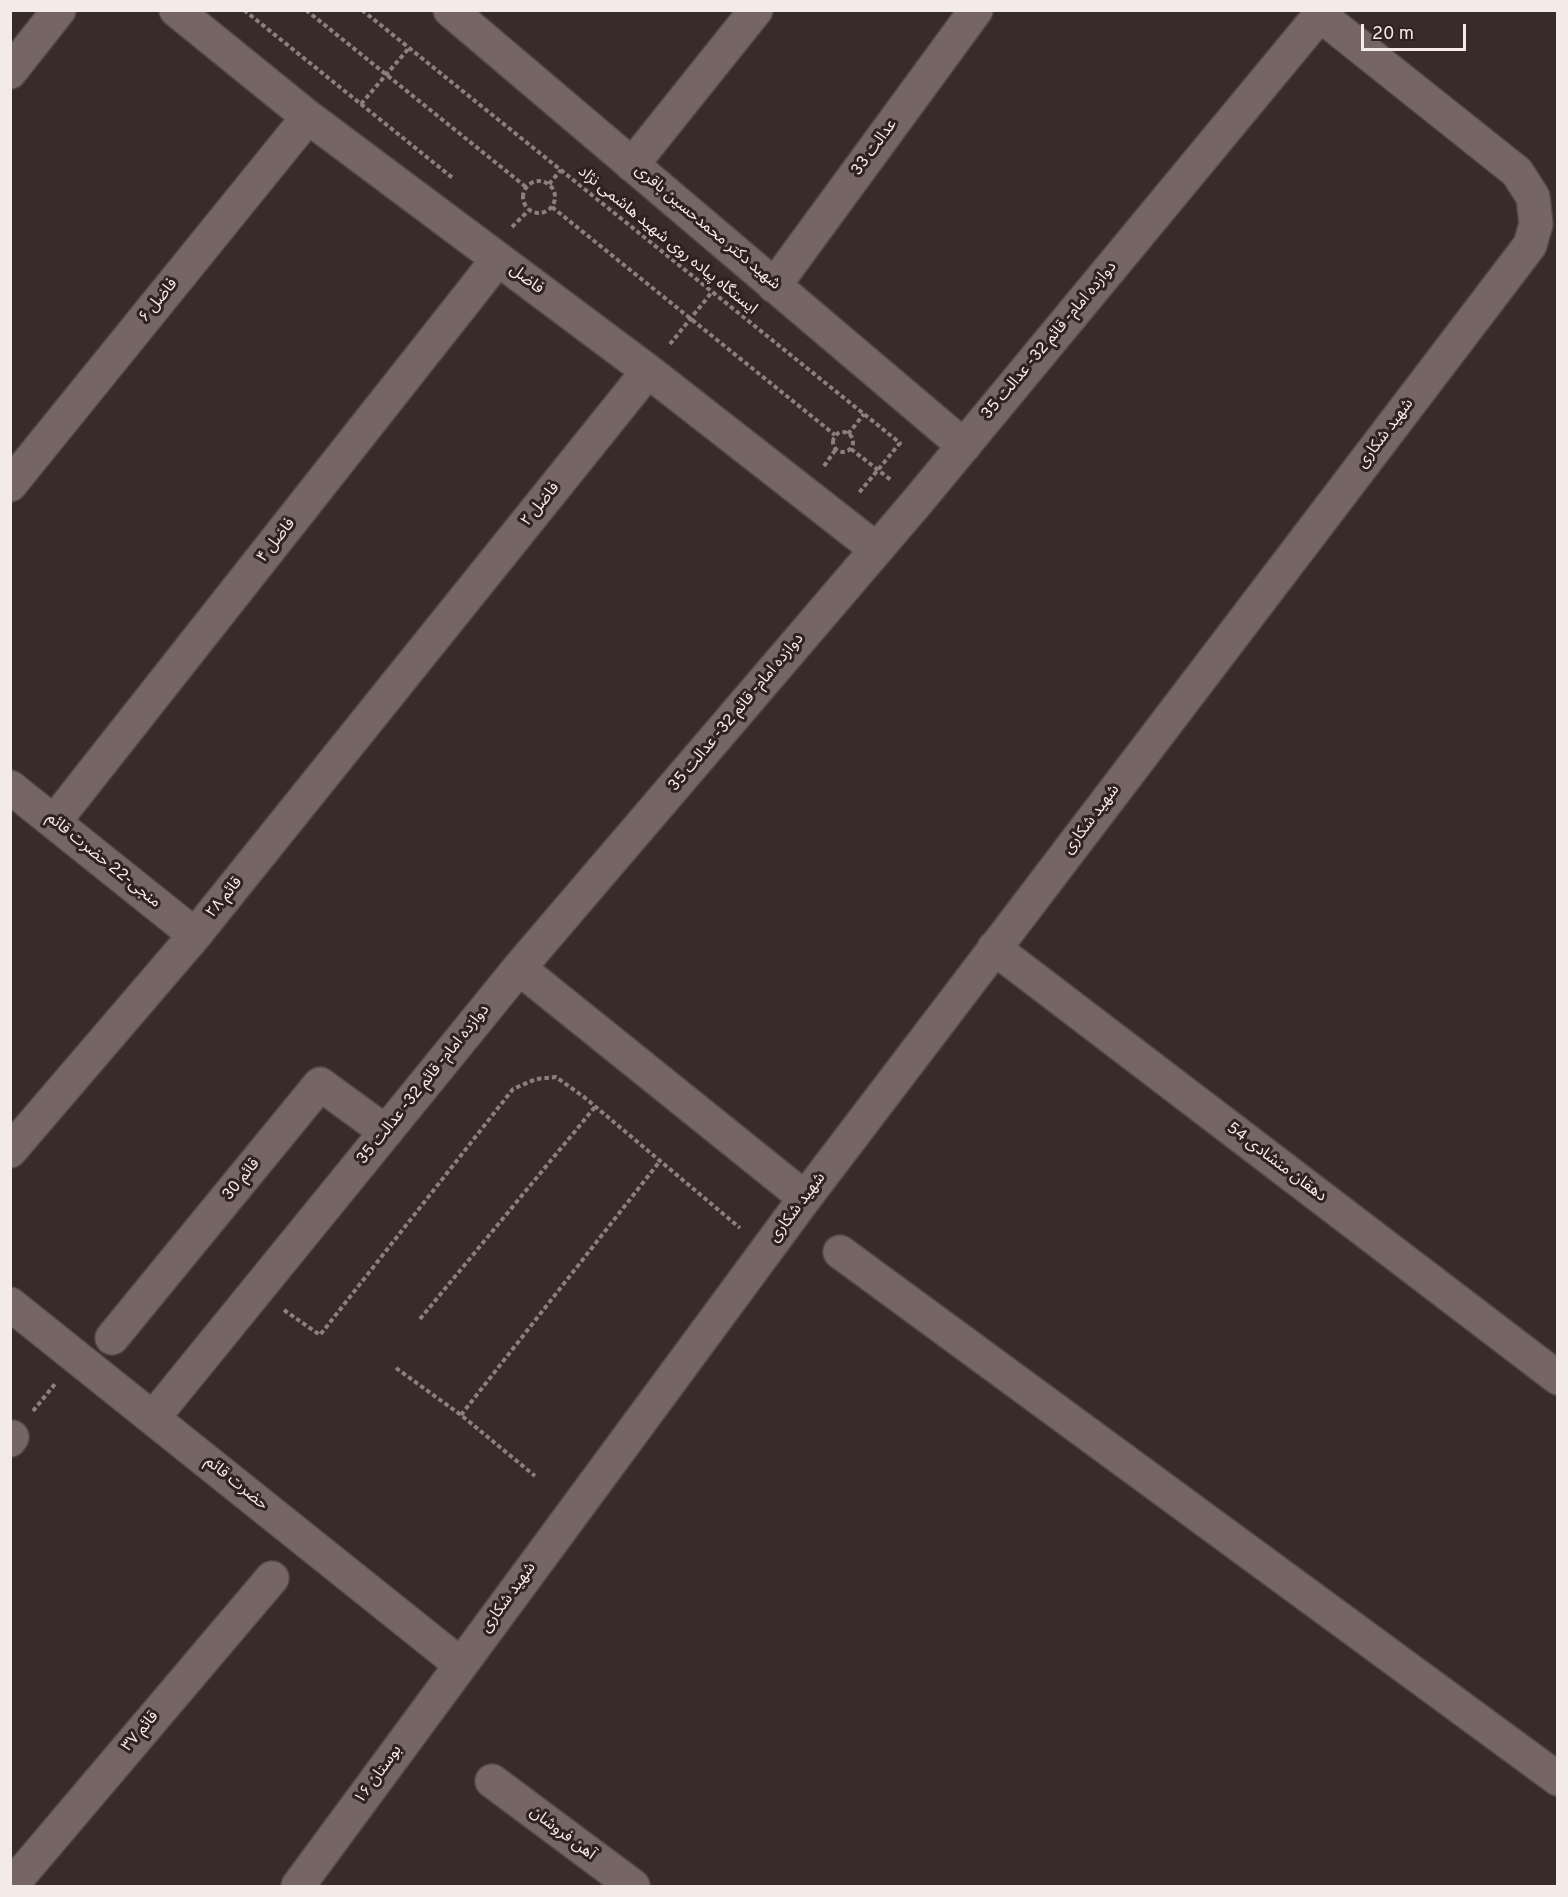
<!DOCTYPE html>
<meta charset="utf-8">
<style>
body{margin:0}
#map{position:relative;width:1568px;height:1897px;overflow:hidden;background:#382b28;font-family:Overpass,sans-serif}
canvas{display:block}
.frame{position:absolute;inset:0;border:12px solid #f4ebe9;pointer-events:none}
.scale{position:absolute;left:1361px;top:24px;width:105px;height:27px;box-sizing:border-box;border:3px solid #f4ebe9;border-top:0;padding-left:8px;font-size:18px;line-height:21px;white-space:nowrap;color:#f4ebe9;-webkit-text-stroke:4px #2e211f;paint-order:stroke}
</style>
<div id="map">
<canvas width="1568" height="1897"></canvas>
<div class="frame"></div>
<div class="scale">20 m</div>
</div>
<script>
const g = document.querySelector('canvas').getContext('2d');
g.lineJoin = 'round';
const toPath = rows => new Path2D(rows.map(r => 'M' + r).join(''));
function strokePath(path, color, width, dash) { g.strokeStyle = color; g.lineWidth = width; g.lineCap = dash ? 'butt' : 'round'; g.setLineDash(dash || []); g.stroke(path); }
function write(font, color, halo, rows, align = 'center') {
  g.font = font + ' Overpass,"Noto Sans Arabic",sans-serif'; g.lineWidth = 6; g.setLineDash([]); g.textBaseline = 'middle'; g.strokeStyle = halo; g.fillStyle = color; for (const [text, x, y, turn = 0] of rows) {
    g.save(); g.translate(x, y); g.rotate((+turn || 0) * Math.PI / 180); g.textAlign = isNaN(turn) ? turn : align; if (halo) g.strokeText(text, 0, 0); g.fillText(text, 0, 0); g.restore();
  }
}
const minor = toPath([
 [176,10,308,117,648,371,876,549],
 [450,10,964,446],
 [10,72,59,10],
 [632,165,756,10],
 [774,286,976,10],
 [10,485,308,117],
 [10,787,195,935],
 [54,822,498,259],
 [994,948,1558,1378],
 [519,968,805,1198],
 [10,1151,195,935,648,371],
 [840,1252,1558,1779],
 [10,1304,460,1664],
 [112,1338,320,1084,386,1132],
 [153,1418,519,968,918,501,1324,10],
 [10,1440,12,1437],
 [492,1781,633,1886],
 [11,1886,272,1578],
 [298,1886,805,1198,1530,245,1536,224,1533,197,1517,172,1320,15]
]);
strokePath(minor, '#524845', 36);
strokePath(toPath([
 [244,10,454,179],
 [306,10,526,187],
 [362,10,900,443,858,494],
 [361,104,409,48],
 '523 197a16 16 0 1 1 32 0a16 16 0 1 1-32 0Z',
 [549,184,561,170],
 [552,207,835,435],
 [512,227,529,210],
 [670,344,712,292],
 '833 442a10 10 0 1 1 20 0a10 10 0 1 1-20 0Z',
 [848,434,864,414],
 [851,449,891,480],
 [824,466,836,449],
 [284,1310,320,1335,513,1089,536,1079,556,1077,584,1097,740,1228],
 [420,1319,595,1107],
 [396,1368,461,1415,535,1476],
 [33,1411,55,1384],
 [461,1415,660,1161]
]), '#8b807e', 4, [4.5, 3]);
strokePath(minor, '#756663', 33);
write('16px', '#f4ebe9', '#2e211f', [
 ["عدالت 33",875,148,-54],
 ["شهید دکتر محمدحسین باقری",707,228,40],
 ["ایستگاه پیاده روی شهید هاشمی نژاد",667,241,39],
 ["فاضل",526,280,37],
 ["فاضل ۶",159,301,-51],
 ["دوازده امام- قائم 32- عدالت 35",1050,341,-50],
 ["شهید شکاری",1386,434,-53],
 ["فاضل ۲",541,505,-51],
 ["فاضل ۴",277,541,-52],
 ["دوازده امام- قائم 32- عدالت 35",737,713,-50],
 ["شهید شکاری",1092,820,-53],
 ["منجی-22 حضرت قائم",103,861,39],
 ["قائم ۲۸",225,898,-51],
 ["دوازده امام- قائم 32- عدالت 35",424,1085,-51],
 ["دهقان منشادی 54",1276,1163,37],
 ["قائم 30",242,1180,-51],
 ["شهید شکاری",798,1208,-53],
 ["حضرت قائم",236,1484,39],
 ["شهید شکاری",509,1598,-54],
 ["قائم ۳۷",141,1732,-50],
 ["بوستان ۱۶",379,1775,-54],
 ["آهن فروشان",562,1834,37]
]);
</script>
